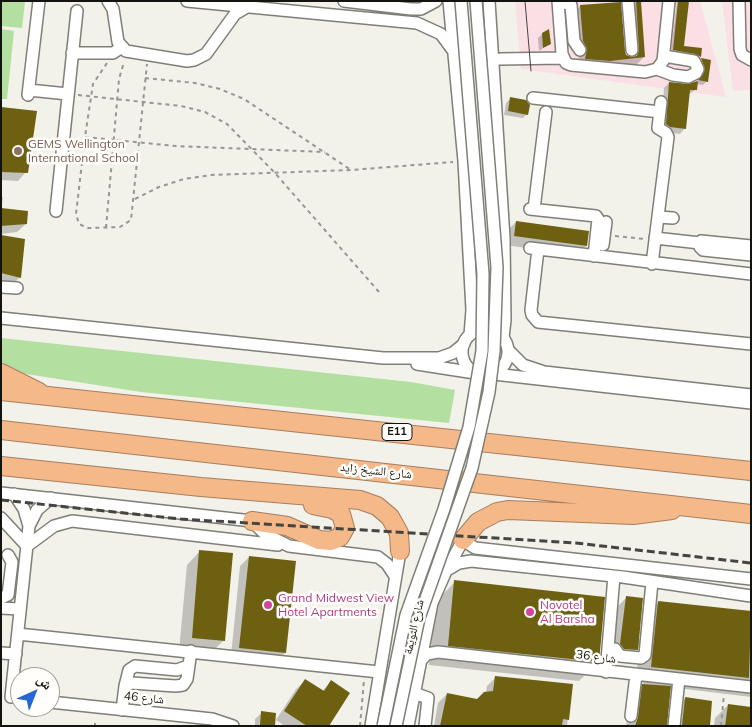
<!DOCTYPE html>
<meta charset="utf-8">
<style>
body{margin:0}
#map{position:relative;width:752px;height:727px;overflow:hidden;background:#f2f1ea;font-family:Mulish,"Noto Naskh Arabic",sans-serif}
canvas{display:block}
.frame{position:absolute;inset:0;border:2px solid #131310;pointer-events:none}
.north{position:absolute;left:10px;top:667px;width:50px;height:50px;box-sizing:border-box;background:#fffefa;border:1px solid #a1a09c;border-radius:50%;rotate:44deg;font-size:14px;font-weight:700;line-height:20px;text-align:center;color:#131310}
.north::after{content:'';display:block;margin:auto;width:18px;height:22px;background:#2567d4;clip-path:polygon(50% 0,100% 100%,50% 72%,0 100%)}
</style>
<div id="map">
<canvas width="752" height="727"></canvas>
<div class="frame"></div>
<div class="north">ش</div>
</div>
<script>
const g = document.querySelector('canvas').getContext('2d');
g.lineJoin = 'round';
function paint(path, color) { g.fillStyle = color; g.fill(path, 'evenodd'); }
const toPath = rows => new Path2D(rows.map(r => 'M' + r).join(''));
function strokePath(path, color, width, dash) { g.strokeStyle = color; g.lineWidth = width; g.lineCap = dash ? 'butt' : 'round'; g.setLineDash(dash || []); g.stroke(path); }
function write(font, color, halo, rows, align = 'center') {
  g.font = font + ' Mulish,"Noto Naskh Arabic",sans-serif'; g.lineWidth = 5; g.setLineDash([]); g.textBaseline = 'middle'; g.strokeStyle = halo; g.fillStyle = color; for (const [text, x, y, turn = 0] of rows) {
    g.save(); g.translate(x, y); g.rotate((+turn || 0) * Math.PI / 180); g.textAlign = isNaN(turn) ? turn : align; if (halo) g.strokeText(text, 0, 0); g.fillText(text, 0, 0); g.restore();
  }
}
paint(toPath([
 [515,1,700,1,726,97,521,69],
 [722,1,751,1,751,90,733,91]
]), '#fadfe5');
paint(toPath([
 [1,1,25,1,22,28,1,26],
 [1,29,14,31,7,99,1,99],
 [1,338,411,382,455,390,449,423,141,392,1,370]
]), '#b3e0a1');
paint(toPath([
 [677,1,688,1,682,47,700,50,698,59,671,52],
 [636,2,644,57,635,66,577,67,579,58,575,50,572,15,580,6,628,58,631,58,627,10],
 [542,34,550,43,539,51,538,38],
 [702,60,709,61,707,81,703,85,696,84,695,90,688,95,685,128,680,134,664,132,661,130,664,88,669,83,688,86,697,82,702,74,698,64],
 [510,99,527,114,523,118,504,115,506,103],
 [1,108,26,172,18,181,1,180],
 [1,197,3,197,1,210,26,224,17,232,1,234],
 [516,222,586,246,577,255,505,245,507,231],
 [1,236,20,277,11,286,1,283],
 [200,551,224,640,210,654,179,651,187,565],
 [249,557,285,653,276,662,231,656,240,566],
 [455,582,603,598,598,662,579,681,429,665,436,601],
 [627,597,638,639,640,639,642,619,658,603,751,611,751,697,669,687,665,726,626,726,630,698,644,683,636,682,639,647,623,663,611,662,613,611],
 [496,677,572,686,567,726,434,726,438,703,447,694,478,700,486,693,487,686],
 [305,681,322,691,331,682,327,726,285,726,276,720,296,689],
 [685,699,709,726,670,726,672,712],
 [728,705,751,726,714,726,715,718],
 [262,713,274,726,255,726,255,719]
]), '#0003');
paint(toPath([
 [636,1,641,1,645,57,610,61,585,59,587,49,583,41,580,5,621,2,625,51,626,55,632,57,637,56,639,50],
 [678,1,689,1,684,46,702,48,701,57,695,54,673,50],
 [549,29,551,44,543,48,542,33],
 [701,58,711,60,708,82,698,80,705,69],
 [698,81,697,90,690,90,686,129,670,127,666,124,669,82,688,84],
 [510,97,526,100,530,105,528,115,508,111],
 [1,107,37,111,28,173,1,172],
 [1,208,28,211,27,224,1,226],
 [516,221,589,231,587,246,514,236],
 [1,235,25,239,21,278,1,273],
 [199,550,233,553,225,641,192,638],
 [249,556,296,561,286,653,239,648],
 [454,580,605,597,599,662,448,646],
 [626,596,643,598,638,650,624,649,620,644],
 [658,601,751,611,749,678,651,667],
 [495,676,573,684,569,720,563,719,562,726,440,726,447,693,477,699,484,692,493,691],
 [305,679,324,691,331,680,350,693,329,726,307,726,284,711],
 [642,684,671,686,667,726,635,726,638,717],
 [685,697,712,701,710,726,682,726],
 [728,704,751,707,751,726,725,726],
 [261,711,276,713,275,726,260,726]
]), '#6d6011');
const minor = toPath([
 [108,1,113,9,118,42,126,51,187,61,194,60,206,54,235,14,245,8],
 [187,1,417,23,441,34,452,49],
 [344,1,411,9,421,9,436,1],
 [449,1,464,161,472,310,470,335],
 [489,1,504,238,505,320,503,338],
 [558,1,562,54,566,63,571,65,645,72,657,69,663,61,669,1],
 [558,1,571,5,574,41,580,50],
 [628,1,632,50],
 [739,1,740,49,742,55,751,60],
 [72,53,113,53,122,47],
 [500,59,563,58],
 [657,69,673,75,688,77,696,73,698,69,694,61,664,56],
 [29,90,68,94],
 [28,95,39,1],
 [533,98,660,112],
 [530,209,596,216,598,219,594,256],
 [534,209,546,112],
 [56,211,77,11],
 [658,217,673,218],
 [655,238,700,243],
 [603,245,606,222],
 [751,246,701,241,700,247,703,250,751,255],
 [530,248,751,274],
 [538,249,531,310,532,315,538,322,751,344],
 [652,264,668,137,666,133,658,128,661,102],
 [1,287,17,288],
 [1,318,383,358,439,358,453,353,464,344],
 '462 352a23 23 0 1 1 46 0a23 23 0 1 1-46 0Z',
 [508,350,523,365,544,372,751,395],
 [417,364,475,373],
 [494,374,751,403],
 [1,493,252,521,265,534,289,546,378,557,387,564,395,576],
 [14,494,24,509,29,526],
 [1,518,27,546,54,526,72,521,278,545],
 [447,570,459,563,471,561,623,577,751,596],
 [1,598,8,595,12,562,8,555],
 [1,608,20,609],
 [18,634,379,672],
 [615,649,620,656,641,658,645,655,652,582],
 [1,653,16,654],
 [420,661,427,654,438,652,751,687],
 [606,672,614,576],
 [125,686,129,670,135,666,177,670,188,666],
 [414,693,428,698,425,726],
 [11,697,29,526,37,510,51,498],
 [50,702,212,719,233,726],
 [122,710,125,686,131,683,176,686,183,685,187,679,191,651],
 [631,716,636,675],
 [371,726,400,551],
 [408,726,432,603,446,571,463,540,475,548,751,579],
 [674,726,679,679]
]);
const highway = toPath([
 [1,373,39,392],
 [1,391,751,471],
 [1,430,751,514],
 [1,466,201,487,360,500,377,506,390,517,399,533,400,551],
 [252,521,287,526,319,540,331,541,340,537,345,528,341,514,332,509,313,505],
 [463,540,478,522,497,512,508,510,633,515,672,510]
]);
strokePath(minor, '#7f7e77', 14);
strokePath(highway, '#a67e5e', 20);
strokePath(toPath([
 [107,63,93,84,85,137,76,214,79,224,88,228,120,227,131,220,147,64],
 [145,78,195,83,220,89,244,99,351,170],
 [78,95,181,106,205,112,227,124,275,173,379,292],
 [85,137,175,146,325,152],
 [135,199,159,187,184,179,211,175,351,170,453,162],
 [106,228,119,79,124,62],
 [615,236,645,239],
 [95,726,95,723],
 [360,726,364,680],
 [721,726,724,694]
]), '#979691', 2, [4, 4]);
strokePath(minor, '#fff', 11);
strokePath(highway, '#f5b888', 18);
strokePath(toPath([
 [525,1,531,71]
]), '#444440', 1);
strokePath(toPath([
 [1,500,181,519,576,543,751,563]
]), '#444440', 3, [8, 4]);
const minorBridge = toPath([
 [383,726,406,615,444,509,469,427,482,351,483,274,461,1],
 [396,726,419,618,472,468,489,392,494,351,497,267,476,1]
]);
strokePath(minorBridge, '#7f7e77', 14, []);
strokePath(minorBridge, '#fff', 11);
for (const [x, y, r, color] of [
 [18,151,5,"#8d6e63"],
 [268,605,5,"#d1479c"],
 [530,612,5,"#d1479c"]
]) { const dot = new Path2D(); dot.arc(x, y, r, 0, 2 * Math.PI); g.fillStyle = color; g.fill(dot); strokePath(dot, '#fffefa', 2); }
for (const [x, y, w] of [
 [397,432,30]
]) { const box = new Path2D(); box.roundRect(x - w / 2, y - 8.5, w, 17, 4); g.fillStyle = '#fffefa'; g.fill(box); strokePath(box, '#131310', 1); }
write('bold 11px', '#131310', null, [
 ["E11",397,432]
]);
write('12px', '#785e54', '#fffefa', [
 ["GEMS Wellington",28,144],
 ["International School",28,158]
], 'left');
write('12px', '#131310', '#fffefa', [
 ["شارع الشيخ زايد",376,471,6],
 ["شارع الثويمة",414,627,-77],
 ["شارع 36",596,657,7],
 ["شارع 46",144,698,6]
]);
write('12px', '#b23c85', '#fffefa', [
 ["Grand Midwest View",278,598],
 ["Hotel Apartments",278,612],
 ["Novotel",540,605],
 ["Al Barsha",540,619]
], 'left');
</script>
